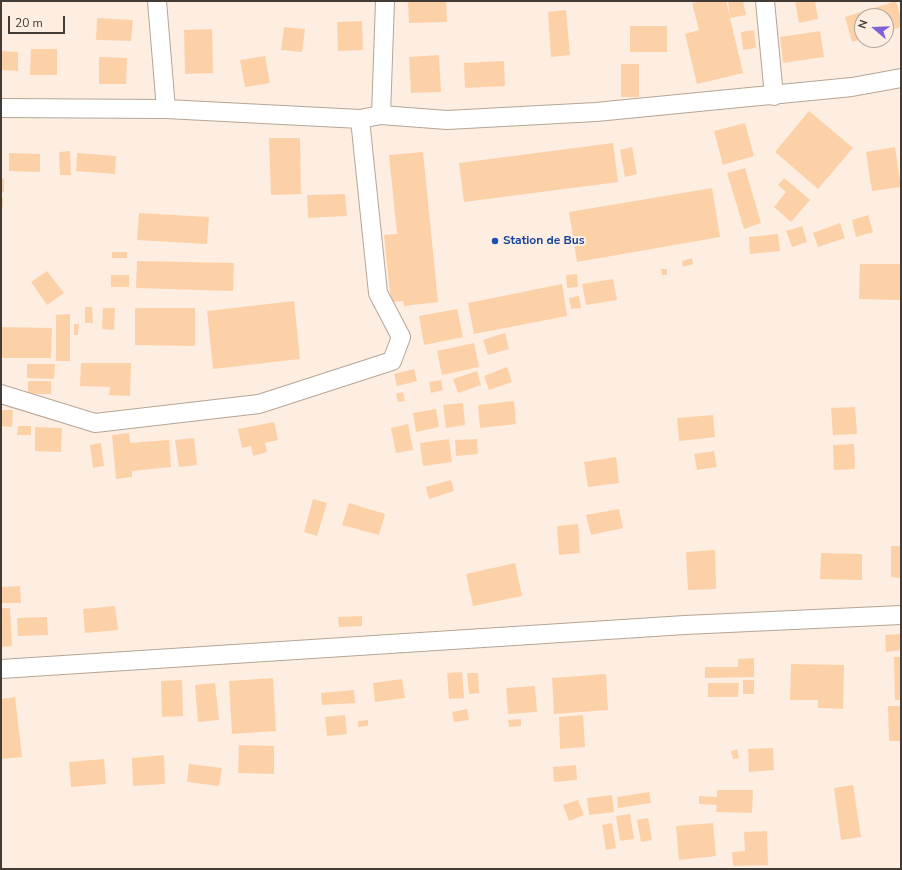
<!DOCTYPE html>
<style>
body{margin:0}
#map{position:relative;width:902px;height:870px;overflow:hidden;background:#fdeee1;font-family:"Nunito Sans",sans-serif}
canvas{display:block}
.frame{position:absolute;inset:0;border:2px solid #433b35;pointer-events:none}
.north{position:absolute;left:854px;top:8px;width:40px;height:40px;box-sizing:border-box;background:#fdeee1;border:1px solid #b3a69c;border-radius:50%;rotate:289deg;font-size:11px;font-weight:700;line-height:16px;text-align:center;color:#433b35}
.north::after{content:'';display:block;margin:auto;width:14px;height:18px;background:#7e60db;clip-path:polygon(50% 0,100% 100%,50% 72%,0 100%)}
.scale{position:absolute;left:8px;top:16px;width:57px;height:18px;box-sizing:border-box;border:2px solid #433b35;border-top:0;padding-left:5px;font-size:12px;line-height:14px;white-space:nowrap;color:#433b35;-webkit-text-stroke:3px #fdeee1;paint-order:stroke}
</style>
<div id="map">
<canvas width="902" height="870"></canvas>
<div class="frame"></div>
<div class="north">N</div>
<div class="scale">20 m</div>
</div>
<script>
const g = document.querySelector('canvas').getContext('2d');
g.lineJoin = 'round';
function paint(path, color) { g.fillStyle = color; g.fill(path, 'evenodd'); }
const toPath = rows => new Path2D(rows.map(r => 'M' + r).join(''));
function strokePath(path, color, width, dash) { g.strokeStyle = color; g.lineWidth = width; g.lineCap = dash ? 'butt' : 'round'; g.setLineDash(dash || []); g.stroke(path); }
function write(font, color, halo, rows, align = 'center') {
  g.font = font + ' "Nunito Sans",sans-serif'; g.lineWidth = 4; g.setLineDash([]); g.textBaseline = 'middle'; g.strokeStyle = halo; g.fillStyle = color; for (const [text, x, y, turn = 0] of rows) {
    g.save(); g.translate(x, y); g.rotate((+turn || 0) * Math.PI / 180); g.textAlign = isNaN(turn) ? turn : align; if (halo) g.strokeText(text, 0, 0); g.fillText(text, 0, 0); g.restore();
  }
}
paint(toPath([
 [408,1,446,1,447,22,409,23],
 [702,1,726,1,730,16,728,1,743,1,746,15,730,18,743,73,697,84,685,34,699,30,692,3],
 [795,1,815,1,818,19,799,23],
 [896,1,901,18,901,27,886,32,886,16,862,16,862,39,852,42,845,17],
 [566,10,570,55,551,57,548,12],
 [97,18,133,20,131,41,96,40],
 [362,21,363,50,338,51,337,22],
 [630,26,667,26,667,52,630,52],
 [284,27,305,29,302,52,281,50],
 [212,29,213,73,185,74,184,30],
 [754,30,756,48,743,50,741,32],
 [820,31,824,57,783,63,780,37],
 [31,49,57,49,57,75,30,75],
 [1,51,18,52,18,71,1,70],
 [439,55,441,92,411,93,409,57],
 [265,56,270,83,245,87,240,60],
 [99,57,127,58,126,84,99,84],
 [504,61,505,86,465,88,464,63],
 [621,64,639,64,639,97,621,97],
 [809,111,853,148,818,189,775,152],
 [745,123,754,156,723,165,714,131],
 [269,138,300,138,301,194,271,195],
 [613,143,618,182,464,202,459,163],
 [632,147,637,174,625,177,620,150],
 [895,147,901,187,872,191,866,152],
 [70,151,71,175,60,175,59,152],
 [423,152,438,302,404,306,403,301,391,302,384,235,397,234,389,155],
 [9,153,40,154,40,172,9,171],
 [77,153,116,156,115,174,76,171],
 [745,168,761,223,744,229,727,173],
 [1,178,4,179,4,192,1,192],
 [784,178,810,200,791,222,774,207,786,192,778,185],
 [712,188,720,237,577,262,569,212],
 [345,194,347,216,308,218,307,195],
 [1,198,3,198,3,207,1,207],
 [139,213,209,217,207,244,137,240],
 [868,215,873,232,856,237,852,220],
 [840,223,845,238,818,247,813,233],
 [802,226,807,242,792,247,786,231],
 [778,234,780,251,750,254,749,237],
 [112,252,127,252,127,258,112,258],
 [692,258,693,264,683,267,682,261],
 [137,261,234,263,233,291,136,288],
 [860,264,901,264,901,300,859,299],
 [661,269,667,269,667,275,662,275],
 [47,271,64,293,47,305,31,282],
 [577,274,578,287,567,288,566,275],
 [111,275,129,275,129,287,111,287],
 [613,279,617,300,586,305,582,284],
 [562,284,567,316,474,334,468,303],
 [579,296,581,308,571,309,569,298],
 [294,301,300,359,213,369,207,311],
 [85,307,92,307,93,323,85,323],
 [103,308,115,308,114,330,102,329],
 [135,308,195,308,195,346,135,345],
 [457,309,463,337,424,345,419,316],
 [70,314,70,361,56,361,56,315],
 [74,324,79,324,78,335,74,335],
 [1,327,52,328,51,358,1,358],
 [505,333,509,349,488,355,483,340],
 [474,343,479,367,442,375,437,351],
 [81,363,131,363,130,396,109,395,110,387,80,386],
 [27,364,55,364,54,379,27,378],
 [507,367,512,382,489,390,484,376],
 [414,369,417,381,397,386,394,374],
 [477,371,481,385,458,393,453,379],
 [441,380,443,390,431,393,429,382],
 [28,381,51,381,51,394,28,394],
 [403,392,405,401,398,402,396,394],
 [514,401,516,424,480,428,478,405],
 [463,403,465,425,446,428,443,405],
 [855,407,857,434,833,435,831,408],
 [436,409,439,427,416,432,413,413],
 [1,410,13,410,12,427,1,426],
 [713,415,715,437,679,441,677,418],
 [274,422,278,440,265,443,267,452,253,456,251,446,242,448,238,429],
 [408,424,413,450,396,453,391,428],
 [18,426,31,426,31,435,17,435],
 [35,427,62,428,61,452,35,451],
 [129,433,130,443,169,440,171,467,132,471,132,477,116,479,112,435],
 [194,438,197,465,179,467,175,440],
 [449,439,452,462,423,466,420,443],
 [477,439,478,454,456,456,455,440],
 [101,443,104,466,93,468,90,445],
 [854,444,855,469,834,470,833,445],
 [714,451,717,467,697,470,694,454],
 [616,457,619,483,588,487,584,462],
 [451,480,454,491,429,499,426,487],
 [313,499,327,503,317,536,304,532],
 [349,503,385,514,379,535,342,525],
 [619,509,623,528,591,535,586,515],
 [578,524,580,553,559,555,557,526],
 [891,546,901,546,901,578,891,577],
 [715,550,716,589,688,590,686,552],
 [821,553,862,554,862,580,820,579],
 [515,563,522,596,473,606,466,574],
 [20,586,21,603,1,603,1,587],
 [115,606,118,630,85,633,83,609],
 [1,608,10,608,12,646,1,647],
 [362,616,362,626,339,627,338,617],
 [47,617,48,635,18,636,17,618],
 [901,634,901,650,886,652,885,635],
 [894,657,901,657,901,700,895,700],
 [754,658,754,677,705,678,705,667,738,667,738,659],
 [791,664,844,665,843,709,818,708,818,700,790,700],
 [462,672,464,698,449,699,447,673],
 [467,673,478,673,479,693,469,694],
 [606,674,608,710,554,714,552,678],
 [273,678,276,731,232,734,229,681],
 [402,679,405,698,375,702,373,683],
 [182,680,183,716,162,717,161,681],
 [743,680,754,680,754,694,743,694],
 [215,683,219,720,198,722,195,685],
 [708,683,739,683,738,697,708,697],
 [535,686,537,712,508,714,506,688],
 [354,690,355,703,322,705,321,693],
 [15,697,22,757,1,759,1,699],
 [888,706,901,706,901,741,889,741],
 [467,709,469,720,454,722,452,712],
 [345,715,347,734,327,736,325,717],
 [583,715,585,747,560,749,559,717],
 [521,719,521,726,509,727,508,720],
 [368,720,368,726,358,727,358,721],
 [239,745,274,746,274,774,238,773],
 [773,748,774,770,749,772,748,749],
 [737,749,739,758,733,759,731,751],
 [164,755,165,784,133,786,132,758],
 [104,759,106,784,71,787,69,762],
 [189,764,222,768,219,786,187,782],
 [576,765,577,780,554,782,553,767],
 [853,785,861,837,841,840,834,788],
 [717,790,753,790,752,813,716,812,717,805,699,804,699,796,717,797],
 [649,792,651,803,618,808,617,797],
 [612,795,614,812,589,815,587,798],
 [578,800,584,815,569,821,563,805],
 [630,814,634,839,620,841,616,816],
 [648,818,652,840,641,842,637,820],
 [612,823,616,848,606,850,602,825],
 [713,823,716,856,679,860,676,826],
 [767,831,768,865,733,866,732,852,745,851,744,832]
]), '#fdd1a8');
const minor = toPath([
 [157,1,166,109],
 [765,1,774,96],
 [1,108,166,109,360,119,381,115,447,120,596,112,852,87,901,78],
 [381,115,385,1],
 [1,394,95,423,259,404,392,361,401,337,378,293,360,119],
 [1,669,685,625,901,615]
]);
strokePath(minor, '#b6a595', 20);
strokePath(minor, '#fff', 18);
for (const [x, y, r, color] of [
 [495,241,4,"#1a4fb4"]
]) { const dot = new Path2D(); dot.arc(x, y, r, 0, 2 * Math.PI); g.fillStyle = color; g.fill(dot); strokePath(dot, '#fdeee1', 1.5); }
write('bold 12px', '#164399', '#fdeee1', [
 ["Station de Bus",503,241]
], 'left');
</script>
